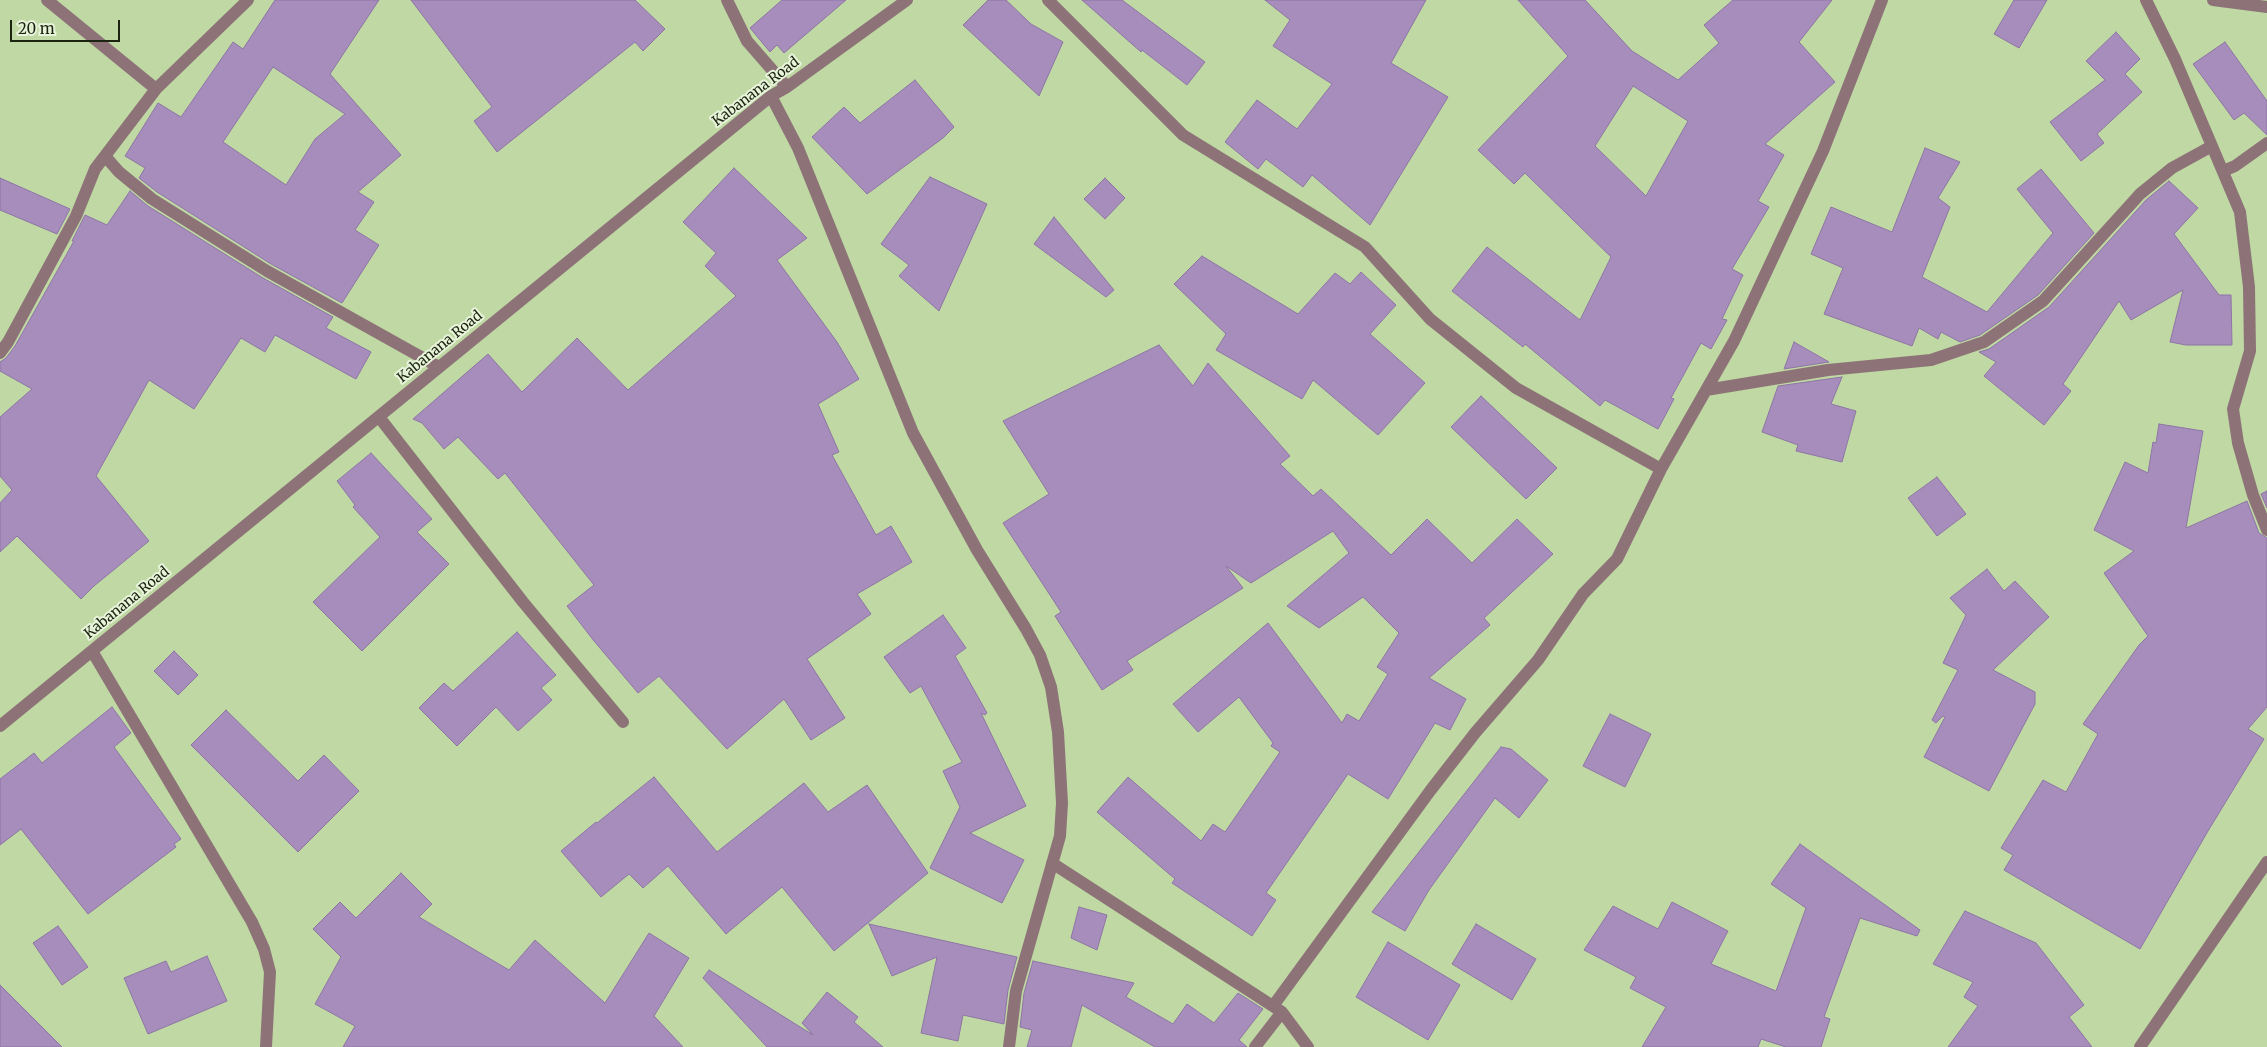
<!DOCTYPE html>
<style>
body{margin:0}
#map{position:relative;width:2267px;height:1047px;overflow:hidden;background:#bfd8a4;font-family:Merriweather,serif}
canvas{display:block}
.scale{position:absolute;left:10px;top:20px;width:110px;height:22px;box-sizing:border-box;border:2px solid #1b2410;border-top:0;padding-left:6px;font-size:15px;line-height:18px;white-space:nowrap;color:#1b2410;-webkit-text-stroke:4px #e7f4da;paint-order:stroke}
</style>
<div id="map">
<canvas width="2267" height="1047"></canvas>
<div class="scale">20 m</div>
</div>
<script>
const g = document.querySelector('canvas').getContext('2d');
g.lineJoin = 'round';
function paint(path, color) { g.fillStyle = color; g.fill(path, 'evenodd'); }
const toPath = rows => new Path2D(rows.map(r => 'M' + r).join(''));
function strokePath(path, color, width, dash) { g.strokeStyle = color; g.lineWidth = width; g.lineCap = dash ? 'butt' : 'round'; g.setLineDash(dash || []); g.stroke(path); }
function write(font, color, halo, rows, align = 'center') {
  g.font = font + ' Merriweather,serif'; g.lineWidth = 4; g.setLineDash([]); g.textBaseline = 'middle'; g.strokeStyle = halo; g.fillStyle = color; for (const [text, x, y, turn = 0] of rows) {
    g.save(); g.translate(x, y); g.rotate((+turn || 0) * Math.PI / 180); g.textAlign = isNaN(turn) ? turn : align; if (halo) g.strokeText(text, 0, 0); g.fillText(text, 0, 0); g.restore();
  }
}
const building = toPath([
 [275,0,379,0,330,74,401,155,358,192,374,202,355,230,379,245,342,303,271,264,157,192,139,178,145,168,125,156,158,103,181,117,233,42,243,49,275,0],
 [273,67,345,114,315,139,286,185,223,142,273,67],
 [411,0,635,0,665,29,643,51,635,42,497,152,474,121,492,107,411,0],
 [782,0,846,0,784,53,777,45,770,52,750,28,782,0],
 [988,0,1006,0,1031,24,1063,42,1039,96,963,25,988,0],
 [1082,0,1122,0,1205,62,1187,85,1142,50,1141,52,1082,0],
 [1265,0,1426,0,1391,63,1448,97,1370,225,1312,175,1303,187,1266,159,1258,169,1225,142,1257,100,1297,129,1332,84,1273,46,1290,20,1265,0],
 [1518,0,1585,0,1632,51,1678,80,1719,43,1704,25,1733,0,1832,0,1799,42,1835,82,1765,144,1784,155,1758,201,1769,207,1732,269,1743,275,1722,319,1727,320,1711,349,1701,343,1671,398,1674,399,1658,429,1605,400,1600,406,1525,344,1523,347,1452,291,1487,247,1580,320,1611,257,1525,173,1514,184,1478,150,1568,56,1518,0],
 [1633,86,1688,121,1646,196,1595,146,1633,86],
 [2014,0,2047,0,2019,48,1994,34,2014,0],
 [2116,32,2140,59,2125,74,2142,92,2097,134,2104,143,2081,161,2050,122,2105,80,2086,61,2116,32],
 [2225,42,2267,101,2267,135,2244,113,2234,120,2193,64,2225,42],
 [915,80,954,127,943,138,867,194,812,137,844,107,860,123,915,80],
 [1925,148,1960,162,1938,198,1950,207,1922,277,1987,312,2053,233,2017,189,2041,169,2094,233,2038,295,1980,335,1960,342,1941,332,1938,339,1919,328,1912,346,1824,314,1843,268,1811,254,1831,207,1892,232,1925,148],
 [734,168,807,238,777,260,837,342,859,379,818,404,839,452,832,455,876,535,891,526,912,562,857,594,871,614,807,659,845,718,811,740,784,699,727,749,659,676,638,693,594,641,567,606,594,585,505,473,498,479,458,437,444,449,422,423,413,419,488,354,522,392,577,338,628,390,736,296,705,266,716,253,683,222,734,168],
 [930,177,987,204,939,311,899,276,909,265,881,244,930,177],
 [0,178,70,209,57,234,0,210,0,178],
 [1105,178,1125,198,1105,219,1084,199,1105,178],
 [2169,181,2198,208,2174,234,2219,295,2231,295,2232,345,2186,345,2170,342,2183,290,2131,320,2119,301,2063,384,2071,391,2044,425,1984,376,1996,362,1979,352,1989,349,2049,307,2146,200,2169,181],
 [130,191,148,206,263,278,333,317,326,328,371,352,356,379,275,335,265,352,241,338,194,409,149,380,96,476,149,541,94,586,81,599,17,536,0,552,0,503,12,490,0,476,0,417,32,389,0,371,0,362,6,358,15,346,74,241,72,241,85,215,107,225,130,191],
 [1054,217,1114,290,1106,297,1034,244,1054,217],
 [1202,256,1298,314,1335,273,1350,284,1361,272,1396,305,1370,334,1425,383,1378,435,1313,380,1302,399,1216,350,1226,334,1174,284,1202,256],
 [1794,342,1829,362,1784,369,1794,342],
 [1159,345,1193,386,1208,363,1290,456,1280,464,1313,496,1321,489,1391,555,1427,519,1472,563,1517,519,1553,554,1484,618,1490,625,1429,678,1466,699,1450,730,1435,723,1388,799,1348,774,1266,893,1276,900,1252,936,1172,883,1175,879,1097,812,1128,777,1201,841,1213,824,1225,832,1280,752,1271,746,1273,743,1239,697,1198,732,1173,704,1268,623,1342,723,1347,714,1359,721,1388,674,1377,667,1399,633,1363,597,1319,628,1287,606,1349,553,1333,531,1251,583,1226,566,1243,588,1127,661,1133,670,1102,690,1055,616,1061,612,1003,523,1049,494,1003,421,1159,345],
 [1842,377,1831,404,1856,411,1842,462,1796,451,1798,445,1762,432,1778,386,1842,377],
 [1481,396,1557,468,1526,499,1451,427,1481,396],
 [2159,424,2203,431,2186,528,2247,501,2259,533,2267,538,2267,707,2248,729,2264,739,2208,831,2140,949,2004,870,2013,855,2001,848,2043,780,2066,792,2098,734,2083,724,2139,645,2148,636,2104,573,2134,551,2094,530,2125,462,2148,473,2153,442,2156,443,2159,424],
 [371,453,432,519,417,532,449,564,362,651,313,602,380,537,353,507,355,505,337,481,371,453],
 [1937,477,1966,514,1937,536,1908,498,1937,477],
 [2267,491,2267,508,2261,494,2267,491],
 [1987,569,2004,591,2015,581,2049,617,1993,670,2035,692,2035,704,1989,791,1924,757,1945,717,1943,716,1936,723,1932,720,1958,670,1943,663,1966,615,1950,598,1987,569],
 [943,615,966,648,955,656,987,713,985,715,981,713,1026,806,970,833,1024,860,1002,903,930,868,960,807,943,771,962,762,921,686,910,693,884,657,943,615],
 [517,632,556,675,541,688,552,700,518,731,496,707,457,746,419,708,444,683,453,691,517,632],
 [174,651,198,675,178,695,154,671,174,651],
 [112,707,131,733,114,747,181,839,174,844,176,847,88,914,21,829,0,845,0,779,34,753,42,763,112,707],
 [226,710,298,781,324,755,359,791,298,852,191,745,226,710],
 [1610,714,1651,734,1625,787,1583,766,1610,714],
 [1501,747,1511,749,1548,780,1519,818,1495,798,1429,890,1405,931,1372,912,1501,747],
 [654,777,717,852,804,783,828,812,867,785,928,873,834,951,782,887,726,934,668,866,643,888,629,874,601,897,561,851,596,822,597,823,654,777],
 [1800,844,1920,930,1917,936,1860,918,1824,1017,1830,1019,1821,1047,1786,1047,1761,1039,1758,1047,1642,1047,1666,1007,1630,988,1636,977,1584,950,1613,906,1658,929,1672,902,1728,931,1711,964,1776,991,1806,908,1771,884,1800,844],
 [401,873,432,904,419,917,509,970,535,940,605,1003,649,933,689,958,654,1016,683,1047,343,1047,355,1026,315,1004,341,957,313,929,340,902,356,918,401,873],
 [1079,907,1107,915,1097,950,1071,938,1079,907],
 [1965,911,2036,943,2084,1005,2069,1017,2092,1047,1948,1047,1978,1006,1964,997,1973,982,1933,964,1965,911],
 [869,924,1017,957,1008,990,1004,1024,963,1015,958,1041,921,1033,937,957,892,976,869,924],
 [1476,924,1536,959,1512,1000,1452,964,1476,924],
 [58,926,88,967,62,985,33,943,58,926],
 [1388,942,1460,985,1428,1040,1356,997,1388,942],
 [207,956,227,1001,148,1034,124,978,166,961,171,972,207,956],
 [1033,961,1134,983,1126,997,1173,1024,1187,1004,1214,1023,1238,993,1263,1009,1239,1040,1247,1047,1155,1047,1082,1005,1071,1047,1027,1047,1032,1030,1020,1027,1024,993,1033,961],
 [709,970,813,1035,802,1023,827,992,858,1017,854,1022,883,1047,767,1047,703,978,709,970],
 [0,985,62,1047,0,1047,0,985]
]);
paint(building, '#a68dbc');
strokePath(building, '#8e75a4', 1);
strokePath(toPath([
 [47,0,156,89],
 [727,0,747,41,787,87],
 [1048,0,1183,135,1365,247,1430,319,1516,388,1661,469],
 [2146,0,2175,59,2240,212,2249,287,2250,351,2233,409,2238,443,2253,495,2267,530],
 [2213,0,2267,7],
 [771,96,798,148,913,433,977,550,1026,629,1040,655,1051,687,1058,732,1062,803,1060,836,1016,991,1009,1047],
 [105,156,119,172,152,199,267,271,439,367],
 [2223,171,2235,166,2267,143],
 [0,353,8,342,76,216,95,169,156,89,248,0],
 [1706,390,1828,370,1931,360,1984,342,2043,301,2140,194,2172,168,2212,146],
 [379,417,523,602,623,722],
 [92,651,252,922,264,949,270,972,266,1047],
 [0,726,771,96,787,87,907,0],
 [1052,863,1282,1012,1308,1047],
 [1273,1006,1430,791,1475,733,1538,660,1583,594,1617,559,1661,469,1734,341,1823,151,1882,0],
 [1255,1047,1282,1012],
 [2140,1047,2267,862]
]), '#8d7377', 12);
write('14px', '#1b2410', '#e7f4da', [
 ["Kabanana Road",756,92,-37],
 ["Kabanana Road",440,347,-39],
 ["Kabanana Road",127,603,-39]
]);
</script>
